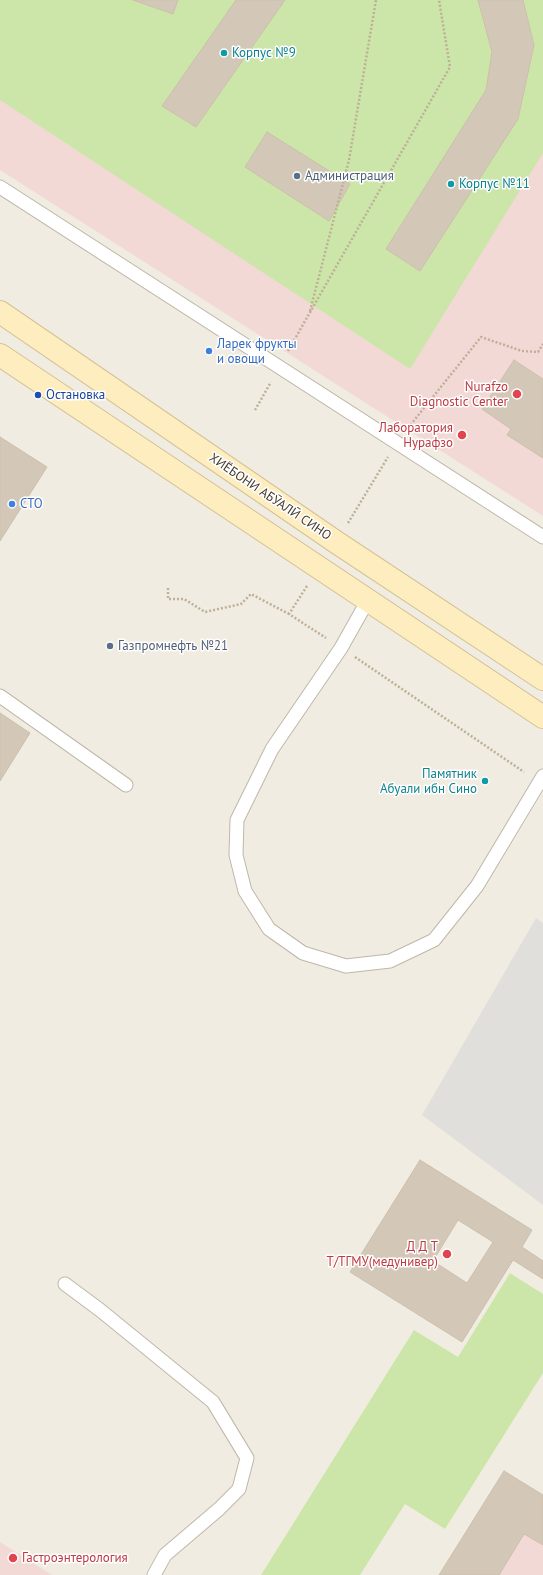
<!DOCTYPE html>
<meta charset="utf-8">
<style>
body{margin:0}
canvas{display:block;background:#f1ece2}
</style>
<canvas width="543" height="1575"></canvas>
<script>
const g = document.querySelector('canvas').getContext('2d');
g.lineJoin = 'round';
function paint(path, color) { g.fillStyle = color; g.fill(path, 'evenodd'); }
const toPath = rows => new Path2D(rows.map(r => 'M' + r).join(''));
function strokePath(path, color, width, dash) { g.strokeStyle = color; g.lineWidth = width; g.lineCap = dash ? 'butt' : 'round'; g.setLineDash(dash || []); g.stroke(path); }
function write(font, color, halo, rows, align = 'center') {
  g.font = font + ' "PT Sans",sans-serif'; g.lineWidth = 3; g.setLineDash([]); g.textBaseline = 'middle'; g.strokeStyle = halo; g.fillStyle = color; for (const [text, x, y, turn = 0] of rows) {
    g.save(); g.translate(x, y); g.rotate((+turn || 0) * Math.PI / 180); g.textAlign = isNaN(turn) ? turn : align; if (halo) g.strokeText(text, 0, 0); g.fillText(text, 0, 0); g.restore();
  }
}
paint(toPath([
 [0,0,543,0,543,516,0,170],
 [504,1471,543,1495,543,1575,439,1575],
 [0,1542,52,1575,0,1575]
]), '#f2d9d5');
paint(toPath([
 [0,0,543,0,543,153,410,369,0,100],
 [510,1273,543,1294,543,1373,445,1529,405,1504,360,1575,261,1575,414,1330,458,1357]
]), '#cce6aa');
paint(toPath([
 [536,918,543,923,543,1205,422,1115]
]), '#e1dfdb');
const building = toPath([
 [133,0,178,0,173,14,133,0],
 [236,0,285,0,196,127,162,106,236,0],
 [478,0,523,0,534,45,518,119,420,271,386,249,486,90,492,52,478,0],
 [267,132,350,184,329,221,245,167,267,132],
 [514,360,543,379,543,458,507,435,511,429,482,409,514,360],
 [0,437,47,467,0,541,0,437],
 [0,713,30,733,0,781,0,713],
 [420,1160,532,1230,522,1247,543,1261,543,1279,513,1260,462,1342,350,1272,420,1160],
 [458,1220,493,1242,467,1283,433,1261,458,1220],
 [504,1471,543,1495,543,1545,524,1534,499,1575,439,1575,504,1471]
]);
paint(building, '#d3c8b8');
strokePath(building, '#cdbfab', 1);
const lane = toPath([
 [0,187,543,537],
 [368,600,341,648,272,749,237,820,236,855,245,891,269,929,303,953,346,966,390,961,434,940,477,886,543,776],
 [0,696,126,785],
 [65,1284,100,1310,213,1402,247,1458,239,1489,219,1509,165,1555,154,1575]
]);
const secondary = toPath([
 [0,312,336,542,543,679],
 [0,355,543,717]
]);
strokePath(lane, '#bfb7a8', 15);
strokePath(secondary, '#d5c294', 24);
strokePath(toPath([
 [310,311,349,160,376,0],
 [288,351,450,67,439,0],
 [255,410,271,382],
 [408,428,481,337,522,351,538,352,543,344],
 [348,523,388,457],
 [307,586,289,614,326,638],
 [168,588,168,599,184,599,205,612,241,604,251,594,289,614],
 [355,657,524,772]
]), '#beaf96', 2.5, [2, 2]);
strokePath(lane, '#fff', 13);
strokePath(secondary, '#feeebf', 22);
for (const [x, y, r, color] of [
 [224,53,4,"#0f9aa8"],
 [297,176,4,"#5c6f8a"],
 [451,184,4,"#0f9aa8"],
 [209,351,4,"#3f7fe0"],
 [517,394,5,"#e0444e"],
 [38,395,4,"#1a4fb4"],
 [462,435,5,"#e0444e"],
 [12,504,4,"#3f7fe0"],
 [110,646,4,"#5c6f8a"],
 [485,781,4,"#0f9aa8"],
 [447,1254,5,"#e0444e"],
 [13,1558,5,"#e0444e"]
]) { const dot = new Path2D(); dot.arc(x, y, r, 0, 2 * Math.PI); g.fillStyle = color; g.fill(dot); strokePath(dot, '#fff', 1.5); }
write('13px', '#0d838f', '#fff', [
 ["Корпус №9",232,53],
 ["Корпус №11",459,184],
 ["Памятник",477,774,"right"],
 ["Абуали ибн Сино",477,789,"right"]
], 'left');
write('13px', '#4e5e75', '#fff', [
 ["Администрация",305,176],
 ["Газпромнефть №21",118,646]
], 'left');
write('13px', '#366cbe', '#fff', [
 ["Ларек фрукты",217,344],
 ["и овощи",217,359],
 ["СТО",20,504]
], 'left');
write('13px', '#be3a42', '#fff', [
 ["Nurafzo",508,387],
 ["Diagnostic Center",508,402],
 ["Лаборатория",453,428],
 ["Нурафзо",453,443],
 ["Д Д Т",438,1247],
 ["Т/ТГМУ(медунивер)",438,1262],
 ["Гастроэнтерология",22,1558,"left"]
], 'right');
write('13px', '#164399', '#fff', [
 ["Остановка",46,395]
], 'left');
write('13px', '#433c33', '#fff', [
 ["ХИЁБОНИ АБӮАЛӢ СИНО",270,497,34]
]);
</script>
